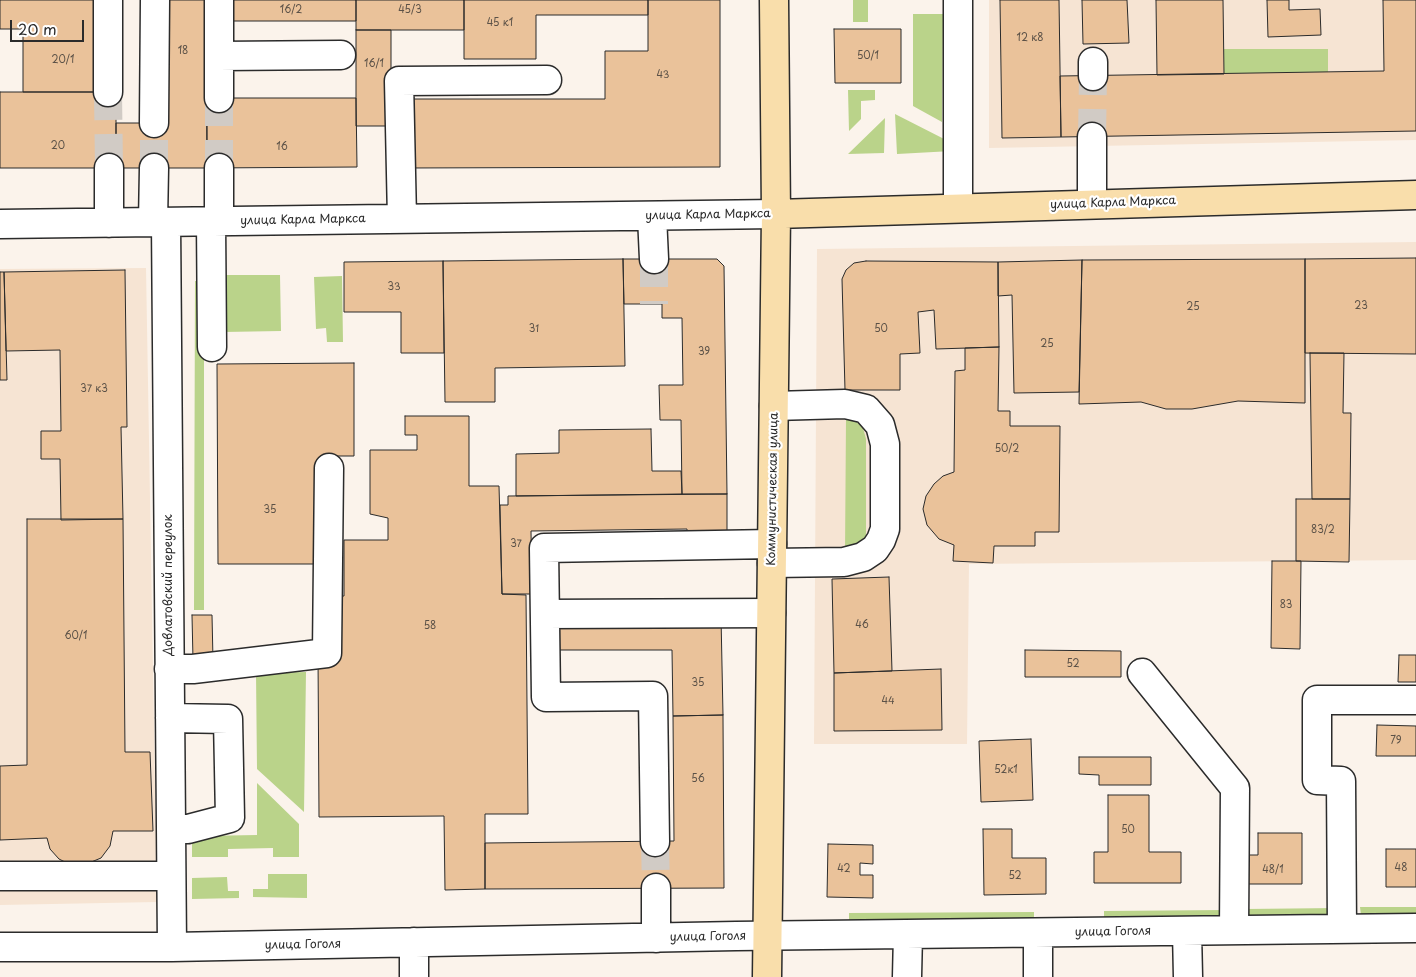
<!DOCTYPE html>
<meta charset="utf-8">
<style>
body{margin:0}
#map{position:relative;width:1416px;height:977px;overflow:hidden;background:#fbf3eb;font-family:"Playpen Sans",sans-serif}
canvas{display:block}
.scale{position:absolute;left:10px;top:20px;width:74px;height:22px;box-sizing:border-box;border:2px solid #2b2b2b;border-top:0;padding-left:6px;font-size:15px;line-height:18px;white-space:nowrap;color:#2b2b2b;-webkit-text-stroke:4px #fff;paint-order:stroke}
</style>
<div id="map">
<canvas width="1416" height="977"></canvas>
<div class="scale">20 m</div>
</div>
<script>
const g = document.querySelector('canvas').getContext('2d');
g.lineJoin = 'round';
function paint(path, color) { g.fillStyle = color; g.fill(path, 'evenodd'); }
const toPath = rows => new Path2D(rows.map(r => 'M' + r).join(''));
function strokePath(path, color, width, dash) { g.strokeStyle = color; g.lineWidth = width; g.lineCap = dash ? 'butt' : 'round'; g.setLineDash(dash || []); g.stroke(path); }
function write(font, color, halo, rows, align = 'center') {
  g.font = font + ' "Playpen Sans",sans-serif'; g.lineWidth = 4.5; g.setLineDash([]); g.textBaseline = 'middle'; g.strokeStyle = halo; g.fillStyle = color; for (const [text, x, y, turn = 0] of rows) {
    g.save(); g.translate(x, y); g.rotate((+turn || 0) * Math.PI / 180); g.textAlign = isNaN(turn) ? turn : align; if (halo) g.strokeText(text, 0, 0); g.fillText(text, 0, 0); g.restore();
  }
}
paint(toPath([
 [989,0,1416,0,1416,140,989,148],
 [1416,242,1416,560,969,564,967,744,814,744,817,249],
 [146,268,157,902,0,905,0,269]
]), '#f6e4d3');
paint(toPath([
 [853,0,868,0,868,22,853,22],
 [913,14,943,14,942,122,913,106],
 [1224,49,1328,49,1328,72,1224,74],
 [848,90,875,90,875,100,861,101,861,119,849,131],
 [895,114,952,143,952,151,897,154],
 [885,118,884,153,848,154],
 [222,275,280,275,281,331,224,332],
 [342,276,343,342,327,342,326,328,316,329,314,277],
 [195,281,204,281,204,610,194,610],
 [846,419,857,422,863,428,866,439,866,536,863,544,845,553],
 [306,672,304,812,257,769,256,673],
 [257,783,299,824,299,857,273,857,273,848,228,849,228,857,192,857,192,840,201,836,257,835],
 [268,874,307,874,307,898,253,897,253,889,268,889],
 [227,877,228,891,239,891,239,898,192,899,192,878],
 [1360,907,1416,907,1416,914,1361,915],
 [1338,908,1339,916,1245,917,1245,909],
 [1226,910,1227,917,1104,918,1104,911],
 [1034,912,1034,919,849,921,849,913]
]), '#bad38a');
const building = toPath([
 [0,0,103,0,103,92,23,92,23,29,0,29,0,0],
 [160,0,216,0,206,4,207,168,116,168,116,123,160,123,160,0],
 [225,0,356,0,356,21,225,21,225,0],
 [356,0,464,0,464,30,356,30,356,0],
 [464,0,648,0,648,15,536,15,536,59,464,59,464,0],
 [648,0,720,0,720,167,406,168,406,99,605,99,605,51,648,51,648,0],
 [1000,0,1059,0,1061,137,1002,138,1000,0],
 [1082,0,1127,0,1129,43,1083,44,1082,0],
 [1156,0,1223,0,1224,74,1157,75,1156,0],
 [1267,0,1289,0,1289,10,1320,9,1321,35,1268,37,1267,0],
 [1383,0,1416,0,1416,131,1061,137,1060,76,1384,71,1383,0],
 [834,29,901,29,901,83,835,83,834,29],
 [356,30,391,30,391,126,356,126,356,30],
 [0,92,116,92,116,168,0,168,0,92],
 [207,98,356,98,357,167,207,168,207,98],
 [1416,258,1416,354,1305,353,1305,259,1416,258],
 [623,259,625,366,495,368,495,402,445,402,443,261,623,259],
 [623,259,717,259,724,266,727,494,682,494,681,420,660,420,659,385,683,385,682,318,662,318,662,304,624,304,623,259],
 [1305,259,1305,403,1238,401,1192,409,1166,409,1141,402,1079,404,1082,260,1305,259],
 [1082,260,1079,392,1014,393,1012,295,998,296,998,262,1082,260],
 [443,261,444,353,401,353,401,312,344,312,344,262,443,261],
 [866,261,998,262,999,347,936,349,934,310,918,312,920,353,900,354,900,390,845,390,842,279,846,270,854,263,866,261],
 [125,270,127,427,121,427,123,519,61,520,60,459,41,459,41,431,61,431,60,350,6,351,4,272,125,270],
 [0,272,4,272,7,380,0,380,0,272],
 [999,347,998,411,1010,411,1010,426,1060,426,1059,532,1035,532,1035,546,994,546,993,563,953,561,954,545,939,539,927,525,923,509,926,496,934,484,943,476,954,472,955,371,965,370,965,348,999,347],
 [1310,353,1344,353,1343,413,1351,413,1350,499,1312,499,1310,353],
 [354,363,354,456,323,456,323,564,218,564,217,364,354,363],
 [405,416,469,416,469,486,499,486,502,594,526,595,528,814,485,814,485,889,445,890,444,816,319,817,318,656,334,596,344,596,344,540,388,540,388,518,370,514,370,450,417,450,417,435,405,435,405,416],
 [651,429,652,471,681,471,682,494,516,496,516,454,559,453,559,430,651,429],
 [727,494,727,541,687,541,687,529,531,531,532,594,502,594,500,505,508,505,508,496,727,494],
 [1296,499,1350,499,1349,562,1296,561,1296,499],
 [27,519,123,519,125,752,150,752,153,831,113,831,110,846,101,858,84,865,69,864,59,859,50,849,47,838,0,840,0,766,27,765,27,519],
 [1272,561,1301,561,1300,649,1271,648,1272,561],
 [889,577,892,671,834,673,832,579,889,577],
 [192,615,212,615,213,660,193,660,192,615],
 [721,616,723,715,673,716,672,650,551,650,550,618,721,616],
 [1025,650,1121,651,1121,677,1025,677,1025,650],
 [1399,655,1416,655,1416,682,1398,682,1399,655],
 [941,669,942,730,834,731,834,673,941,669],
 [723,715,724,888,485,889,485,843,674,841,673,716,723,715],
 [1377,725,1416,726,1416,756,1376,756,1377,725],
 [1031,739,1033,800,981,802,979,741,1031,739],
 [1079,757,1151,757,1151,785,1099,785,1099,775,1079,774,1079,757],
 [1108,795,1149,795,1149,852,1181,852,1181,883,1094,883,1094,852,1108,852,1108,795],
 [983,829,1012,829,1012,858,1046,858,1046,894,984,895,983,829],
 [1258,833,1302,833,1302,884,1245,884,1245,855,1258,855,1258,833],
 [828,844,873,845,873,864,860,863,860,875,873,875,873,898,827,897,828,844],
 [1386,849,1416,849,1416,887,1386,887,1386,849]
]);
paint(building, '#eac29a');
strokePath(building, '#2b2b2b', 1);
strokePath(toPath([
 [108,92,109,168],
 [1092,137,1093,76],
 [154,168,154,123],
 [219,168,219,98],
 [654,259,654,304],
 [655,842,656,888]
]), '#d1cbc5', 28, [28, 14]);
const minor = toPath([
 [108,0,108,92],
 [958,0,958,208],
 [219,56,341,55],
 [1093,62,1093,76],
 [219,98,219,0],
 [154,123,155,0],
 [1092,204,1092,137],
 [652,216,654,259],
 [402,219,399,81,547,80],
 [211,221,212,347],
 [219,221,219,168],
 [153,222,154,168],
 [166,222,172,947],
 [109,223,109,168],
 [0,224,776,214],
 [772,563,844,562,863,557,875,549,881,540,885,529,885,444,880,425,866,409,845,404,774,406],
 [545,614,771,613],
 [169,669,193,669,327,653,329,468],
 [1142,673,1235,788,1234,930],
 [170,718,228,719,230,818,188,829,171,829],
 [655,842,653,696,546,697,544,548,772,544],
 [0,876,171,876],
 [656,888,656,938],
 [1342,929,1341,781,1317,780,1317,700,1416,700],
 [1187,931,1188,977],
 [1038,933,1038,977],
 [0,947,172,947,736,936,1416,928],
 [414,977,414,942],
 [907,977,908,934]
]);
const major = toPath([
 [776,214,1416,195],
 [767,977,776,214,774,0]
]);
strokePath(minor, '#2b2b2b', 31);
strokePath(major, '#2b2b2b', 31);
strokePath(minor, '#fff', 28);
strokePath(major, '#f9deab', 28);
write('10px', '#5b5147', null, [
 ["16/2",291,10],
 ["45/3",410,10],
 ["45 к1",500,23],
 ["12 к8",1030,38],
 ["18",183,51],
 ["50/1",868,56],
 ["20/1",63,60],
 ["16/1",374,64],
 ["43",663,75],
 ["20",58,146],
 ["16",282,147],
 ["33",394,287],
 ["23",1361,306],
 ["25",1193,307],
 ["31",534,329],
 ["50",881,329],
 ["25",1047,344],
 ["39",704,352],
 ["37 к3",94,389],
 ["50/2",1007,449],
 ["35",270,510],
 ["83/2",1323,530],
 ["37",516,544],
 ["83",1286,605],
 ["46",862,625],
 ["58",430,626],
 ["60/1",76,636],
 ["52",1073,664],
 ["35",698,683],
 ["44",888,701],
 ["79",1396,741],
 ["52к1",1006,770],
 ["56",698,779],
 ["50",1128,830],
 ["48",1401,868],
 ["42",844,869],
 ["48/1",1273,870],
 ["52",1015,876]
]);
write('12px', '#2b2b2b', '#fff', [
 ["улица Карла Маркса",1113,203,-2],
 ["улица Карла Маркса",708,215,-1],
 ["улица Карла Маркса",303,220,-1],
 ["Коммунистическая улица",773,489,-89],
 ["Довлатовский переулок",169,585,-90],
 ["улица Гоголя",1113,932,-1],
 ["улица Гоголя",708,937,-1],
 ["улица Гоголя",303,945,-1]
]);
</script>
